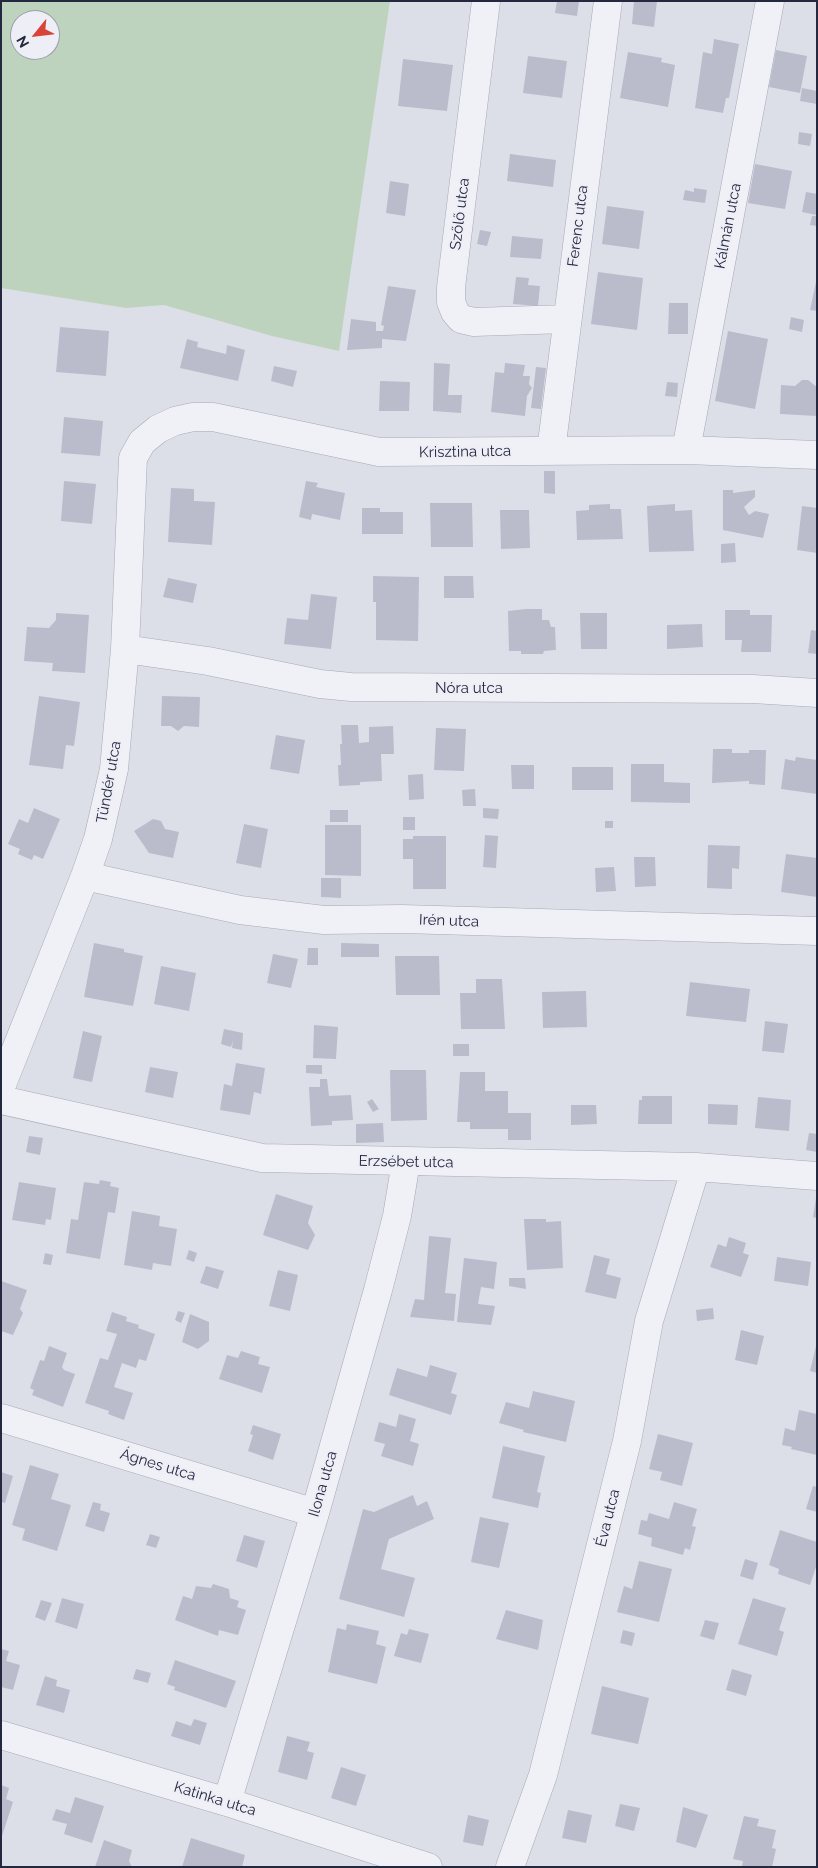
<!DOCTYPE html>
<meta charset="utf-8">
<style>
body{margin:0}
#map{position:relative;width:818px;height:1868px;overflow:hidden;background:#dddfe8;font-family:Raleway,sans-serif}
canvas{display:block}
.frame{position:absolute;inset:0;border:2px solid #252940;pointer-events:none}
.north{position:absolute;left:10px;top:10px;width:50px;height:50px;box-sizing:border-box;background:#edeef6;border:1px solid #9d9fad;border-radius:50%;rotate:241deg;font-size:14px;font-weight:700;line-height:20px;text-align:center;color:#252940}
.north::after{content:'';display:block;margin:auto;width:18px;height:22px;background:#d84538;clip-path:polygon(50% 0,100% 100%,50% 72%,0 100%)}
</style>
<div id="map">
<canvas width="818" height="1868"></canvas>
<div class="frame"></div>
<div class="north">N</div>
</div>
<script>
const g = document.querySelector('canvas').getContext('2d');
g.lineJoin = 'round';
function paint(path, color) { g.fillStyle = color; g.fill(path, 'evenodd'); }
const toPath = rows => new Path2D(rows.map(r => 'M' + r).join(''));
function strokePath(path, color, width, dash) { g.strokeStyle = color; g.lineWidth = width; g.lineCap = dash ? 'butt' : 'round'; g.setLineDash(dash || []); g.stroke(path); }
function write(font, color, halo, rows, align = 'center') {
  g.font = font + ' Raleway,sans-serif'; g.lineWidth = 4; g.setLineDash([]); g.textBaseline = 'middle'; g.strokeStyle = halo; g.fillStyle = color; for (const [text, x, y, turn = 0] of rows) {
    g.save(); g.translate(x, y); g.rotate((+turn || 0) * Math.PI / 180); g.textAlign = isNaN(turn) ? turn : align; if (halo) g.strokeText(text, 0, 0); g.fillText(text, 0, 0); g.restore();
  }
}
paint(toPath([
 [1,1,390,1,339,351,272,336,164,305,126,308,1,288],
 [20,20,50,20,50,50,20,50]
]), '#bed3be');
paint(toPath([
 [557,1,579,1,577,16,555,13],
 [634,1,657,1,654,27,632,24],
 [714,39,739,44,729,98,726,98,723,113,695,108,703,52,712,54],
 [776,50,807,56,800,93,769,87],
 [628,52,662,58,661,62,675,65,668,107,620,98],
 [528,56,567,61,562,98,523,93],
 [403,59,453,65,447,111,398,106],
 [802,88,817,91,817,104,800,101],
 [799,132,812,134,810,146,798,144],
 [510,154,556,160,553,187,507,181],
 [755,164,792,171,785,209,748,203],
 [390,181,409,184,405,216,386,213],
 [694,188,707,190,705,203,683,200,685,190,694,192],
 [806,192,817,194,817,215,802,212],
 [607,206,644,211,639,249,602,244],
 [812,216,817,216,817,226,810,225],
 [480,230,491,232,487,246,477,244],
 [512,236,543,239,541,259,510,257],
 [598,272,643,278,637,330,591,324],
 [516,277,529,278,528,285,540,286,538,306,513,304],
 [816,282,817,282,817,311,810,310],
 [388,286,416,290,406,341,382,339,382,348,347,350,351,319,376,322,376,331,383,331,384,326,381,325],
 [669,303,688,303,688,334,668,334],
 [791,317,804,320,802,332,789,329],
 [60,327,109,331,106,376,56,372],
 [728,331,768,339,755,409,715,401],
 [187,339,198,342,197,347,226,354,227,345,245,350,238,381,180,368],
 [434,363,450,364,448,395,462,395,461,413,433,411],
 [505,363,525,365,523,376,530,376,529,384,532,388,527,396,525,416,491,412,495,372,504,373],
 [274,366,297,371,293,387,271,381],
 [536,367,546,368,541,409,531,408],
 [802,380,808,380,817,387,817,416,780,414,781,385,795,386],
 [380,381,410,382,409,411,379,411],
 [667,382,678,383,677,397,665,396],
 [64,417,103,421,100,456,61,453],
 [544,471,555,471,555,494,544,493],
 [64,481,96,484,92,524,61,521],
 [306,481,318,483,316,487,345,493,340,520,312,514,311,520,299,517],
 [171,488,194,489,194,501,215,502,212,545,168,542],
 [723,490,733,490,733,493,755,490,755,497,744,507,749,515,755,511,769,514,763,538,723,530],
 [430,503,472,503,473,547,431,547],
 [610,504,610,509,621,509,623,539,577,540,576,511,589,510,589,505],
 [675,504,675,511,692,510,694,551,649,552,647,506],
 [802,506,817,508,817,553,797,550],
 [362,508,380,508,380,512,403,512,403,534,362,534],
 [500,510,529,510,530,548,501,549],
 [735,543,736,562,721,563,721,544],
 [373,576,419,577,418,641,376,640,376,602,373,602],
 [444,576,473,576,474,598,444,598],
 [168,578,197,584,193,603,163,597],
 [311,594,337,597,331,649,284,644,287,618,308,620],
 [526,609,542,609,542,620,549,620,551,627,555,627,556,650,544,651,543,654,521,654,521,651,509,651,508,611],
 [725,610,750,610,750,615,772,615,771,652,741,652,742,640,725,640],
 [56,613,89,615,85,673,52,671,53,663,24,661,27,627,49,628,56,620],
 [580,613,607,613,607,649,581,649],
 [702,624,703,647,667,649,667,625],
 [811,630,817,631,817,654,808,653],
 [39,696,80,702,74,746,66,745,63,769,29,765],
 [162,696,200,697,199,727,184,726,178,731,171,726,161,726],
 [341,725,358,725,359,743,369,742,369,727,393,726,394,754,381,754,382,781,360,782,360,785,339,786,338,765,341,765,340,744,342,744],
 [436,728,466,729,464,771,434,770],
 [276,735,305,740,299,774,270,769],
 [713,749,732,749,732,753,749,753,749,750,766,750,765,785,749,784,749,781,712,783],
 [796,757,817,760,817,794,781,789,785,759,795,761],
 [631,764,664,764,664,782,690,783,690,803,631,802],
 [511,765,534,765,534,789,512,789],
 [572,767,613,767,613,790,572,790],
 [423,774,424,799,409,800,408,775],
 [475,789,476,806,463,806,462,790],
 [34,808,60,819,43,859,34,855,32,860,18,854,20,849,8,844,19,819,28,823],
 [483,808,499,809,498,819,483,818],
 [330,810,348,810,348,822,330,822],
 [403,817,415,817,415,830,403,830],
 [153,819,161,821,165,829,179,832,173,858,149,853,134,831],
 [605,821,613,821,613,828,605,828],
 [244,824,268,829,261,868,236,863],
 [325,825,361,825,361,876,325,875],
 [485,835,498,836,496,868,483,867],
 [413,836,446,836,446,889,413,889,413,859,403,859,403,839,413,839],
 [708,845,740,846,739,869,732,868,732,889,707,888],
 [786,854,817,858,817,897,781,892],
 [634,857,655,857,656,886,635,887],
 [614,867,616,891,596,892,595,868],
 [321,878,341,878,341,898,321,897],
 [94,943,124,949,124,952,143,956,133,1006,84,997],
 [341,943,379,944,379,957,341,957],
 [308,948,318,948,318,965,307,965],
 [273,954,298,959,291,988,267,983],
 [395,956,439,956,440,995,396,995],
 [161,966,196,973,189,1011,154,1004],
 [476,979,502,979,505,1029,461,1029,460,993,476,993],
 [690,982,750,989,746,1022,686,1016],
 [586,991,587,1027,543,1028,542,992],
 [765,1021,788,1024,784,1053,762,1051],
 [314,1025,338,1027,336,1059,313,1058],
 [224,1029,243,1033,242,1050,232,1048,233,1040,231,1047,221,1044],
 [83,1031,102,1036,92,1082,73,1078],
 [453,1044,469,1044,469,1056,453,1056],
 [236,1063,265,1068,261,1094,254,1092,250,1115,220,1110,224,1084,232,1086],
 [306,1065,322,1065,322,1074,306,1073],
 [150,1067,178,1072,173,1098,145,1092],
 [390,1070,426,1070,427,1120,391,1121],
 [460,1072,485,1072,485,1091,508,1091,508,1113,531,1113,531,1140,508,1140,508,1129,470,1129,470,1122,457,1122],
 [320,1079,327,1079,329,1096,351,1095,353,1120,332,1121,332,1125,311,1126,309,1087,320,1087],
 [642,1096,672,1096,672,1124,638,1124,639,1100,642,1100],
 [758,1097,791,1100,789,1131,755,1128],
 [372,1099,379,1109,373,1112,367,1102],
 [708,1104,738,1105,737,1125,708,1124],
 [571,1105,596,1105,597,1124,571,1125],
 [383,1123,384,1142,356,1143,356,1124],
 [809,1133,817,1134,817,1152,806,1150],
 [29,1136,43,1138,40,1155,26,1152],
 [100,1180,111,1182,110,1186,119,1188,115,1213,108,1212,100,1259,66,1253,71,1219,78,1220,84,1182,99,1184],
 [19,1182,56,1188,51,1220,46,1219,45,1225,12,1220],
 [276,1194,313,1206,308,1223,315,1235,308,1250,263,1235],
 [816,1198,817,1198,817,1218,813,1217],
 [132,1211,160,1216,159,1226,177,1229,171,1266,153,1263,152,1270,124,1265],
 [524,1219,546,1219,546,1222,561,1221,563,1268,527,1270],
 [429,1236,451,1238,445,1293,456,1294,454,1321,410,1317,415,1299,424,1300],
 [729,1237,746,1243,743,1253,749,1255,741,1277,710,1267,718,1244,726,1247],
 [189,1250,197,1253,194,1262,186,1259],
 [45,1253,53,1255,51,1265,43,1264],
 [594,1255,610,1259,606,1274,621,1278,616,1299,585,1292],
 [777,1257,811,1262,808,1286,774,1281],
 [464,1258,497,1262,494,1289,481,1287,478,1304,495,1306,491,1325,457,1322],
 [206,1266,224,1271,218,1289,200,1283],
 [278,1270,298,1275,290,1311,269,1306],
 [509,1278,525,1278,526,1289,509,1286],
 [1,1281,27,1290,20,1309,23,1313,13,1335,1,1331],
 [713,1308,714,1319,697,1321,696,1310],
 [178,1311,185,1313,181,1323,175,1320],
 [112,1312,127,1317,126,1321,139,1325,138,1328,155,1334,146,1361,139,1359,136,1368,122,1363,114,1387,133,1393,124,1420,108,1414,109,1411,85,1403,100,1358,108,1360,117,1334,106,1331],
 [190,1314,209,1322,209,1341,198,1349,182,1342],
 [741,1330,764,1336,757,1365,735,1360],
 [49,1346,67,1353,62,1367,64,1370,75,1374,63,1407,32,1395,34,1390,30,1388,40,1360,44,1361],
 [816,1346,817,1346,817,1373,810,1371],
 [241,1351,260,1357,258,1364,270,1367,262,1393,219,1379,227,1355,238,1358],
 [430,1365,457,1373,451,1393,457,1395,451,1415,389,1395,397,1368,427,1377],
 [533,1391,575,1401,566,1442,523,1432,524,1430,499,1423,506,1402,529,1408],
 [799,1410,817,1414,817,1455,791,1449,792,1447,782,1445,785,1428,795,1431],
 [399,1414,416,1419,410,1441,419,1444,413,1466,381,1456,385,1444,374,1441,379,1422,396,1427],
 [253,1425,281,1434,273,1460,248,1451,253,1435,250,1434],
 [658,1434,693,1443,682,1486,660,1480,662,1472,649,1469],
 [503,1446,545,1456,537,1492,541,1493,538,1508,492,1498],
 [30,1465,59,1474,51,1499,71,1505,57,1551,22,1540,25,1529,12,1525],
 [1,1472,13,1476,5,1503,1,1502],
 [813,1486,817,1487,817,1512,806,1509],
 [413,1495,417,1506,427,1501,434,1519,389,1539,381,1569,415,1578,404,1617,339,1599,363,1509,374,1512],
 [93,1502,101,1504,100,1510,110,1513,104,1532,85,1526],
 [674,1502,697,1509,692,1526,696,1527,690,1550,685,1548,683,1555,651,1546,652,1538,638,1534,641,1520,647,1521,649,1513,669,1519],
 [480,1517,509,1523,499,1568,471,1562],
 [780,1530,817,1542,817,1564,810,1585,778,1574,779,1569,769,1565],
 [150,1534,160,1537,156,1548,146,1545],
 [244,1535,265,1541,257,1568,236,1561],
 [745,1559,758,1563,753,1580,740,1576],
 [639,1561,672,1569,659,1622,617,1612,624,1586,632,1589],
 [213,1584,229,1589,230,1598,239,1601,237,1607,246,1610,238,1635,219,1630,218,1636,175,1620,183,1596,192,1599,196,1586,211,1588],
 [62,1598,84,1604,77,1629,55,1622],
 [753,1598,786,1608,779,1630,784,1632,777,1656,738,1644],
 [41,1600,52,1603,45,1621,35,1617],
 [506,1610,543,1620,538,1650,496,1639],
 [705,1620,719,1623,714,1640,700,1636],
 [347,1624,379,1631,376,1644,386,1647,377,1684,328,1672,337,1628,346,1630],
 [409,1629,429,1634,421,1663,394,1656,401,1633,407,1635],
 [623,1630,635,1633,632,1646,620,1643],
 [1,1649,9,1651,6,1661,20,1665,13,1690,1,1687],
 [175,1660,236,1681,226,1708,174,1690,175,1687,167,1684],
 [136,1669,151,1673,148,1683,133,1679],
 [732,1669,752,1675,746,1696,726,1690],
 [45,1676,57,1680,56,1686,70,1690,64,1713,36,1705],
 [602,1686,649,1698,638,1744,591,1734],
 [194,1719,207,1723,200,1745,171,1736,176,1721,191,1726],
 [287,1736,310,1742,307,1751,314,1753,307,1780,278,1772],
 [341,1767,366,1775,356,1806,331,1798],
 [1,1785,9,1788,6,1799,13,1802,2,1836],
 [75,1797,104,1806,92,1843,64,1834,67,1824,52,1820,56,1809,70,1813],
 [620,1804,640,1808,634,1831,615,1826],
 [683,1807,708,1815,696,1848,676,1842],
 [568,1810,592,1815,586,1843,562,1838],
 [468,1815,489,1820,483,1846,463,1842],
 [744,1816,759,1819,757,1826,776,1830,772,1848,776,1849,772,1867,742,1867,743,1861,733,1859],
 [191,1838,245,1855,242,1867,182,1867],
 [104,1840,132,1850,129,1861,132,1867,95,1867]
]), '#babccb');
const minor = toPath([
 [486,1,451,287,451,302,455,312,461,319,474,322,566,319],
 [686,450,770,1],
 [551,451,608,1],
 [125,649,208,661,320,684,351,687,753,689,817,693],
 [85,876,240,910,324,920,402,919,817,931],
 [1,1087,85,876,98,839,114,769,125,649,133,458,142,442,158,429,175,421,193,417,213,417,379,452,686,450,817,455],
 [1,1100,262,1158,696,1167,817,1176],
 [1,1418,315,1513],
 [1,1735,227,1802,428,1867],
 [227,1802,315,1513,378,1290,397,1216,406,1162],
 [510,1867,543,1775,627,1441,649,1321,696,1167]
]);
strokePath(minor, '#a6a8b6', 29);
strokePath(minor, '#f0f1f6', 28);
write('15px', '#252940', '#edeef6', [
 ["Szőlő utca",460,214,-83],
 ["Ferenc utca",578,226,-83],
 ["Kálmán utca",728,226,-79],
 ["Krisztina utca",465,452,-1],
 ["Nóra utca",469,688],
 ["Tündér utca",109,782,-80],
 ["Irén utca",449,921,2],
 ["Erzsébet utca",406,1162,1],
 ["Ágnes utca",158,1465,17],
 ["Ilona utca",323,1484,-74],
 ["Éva utca",608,1518,-76],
 ["Katinka utca",215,1799,17]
]);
</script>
